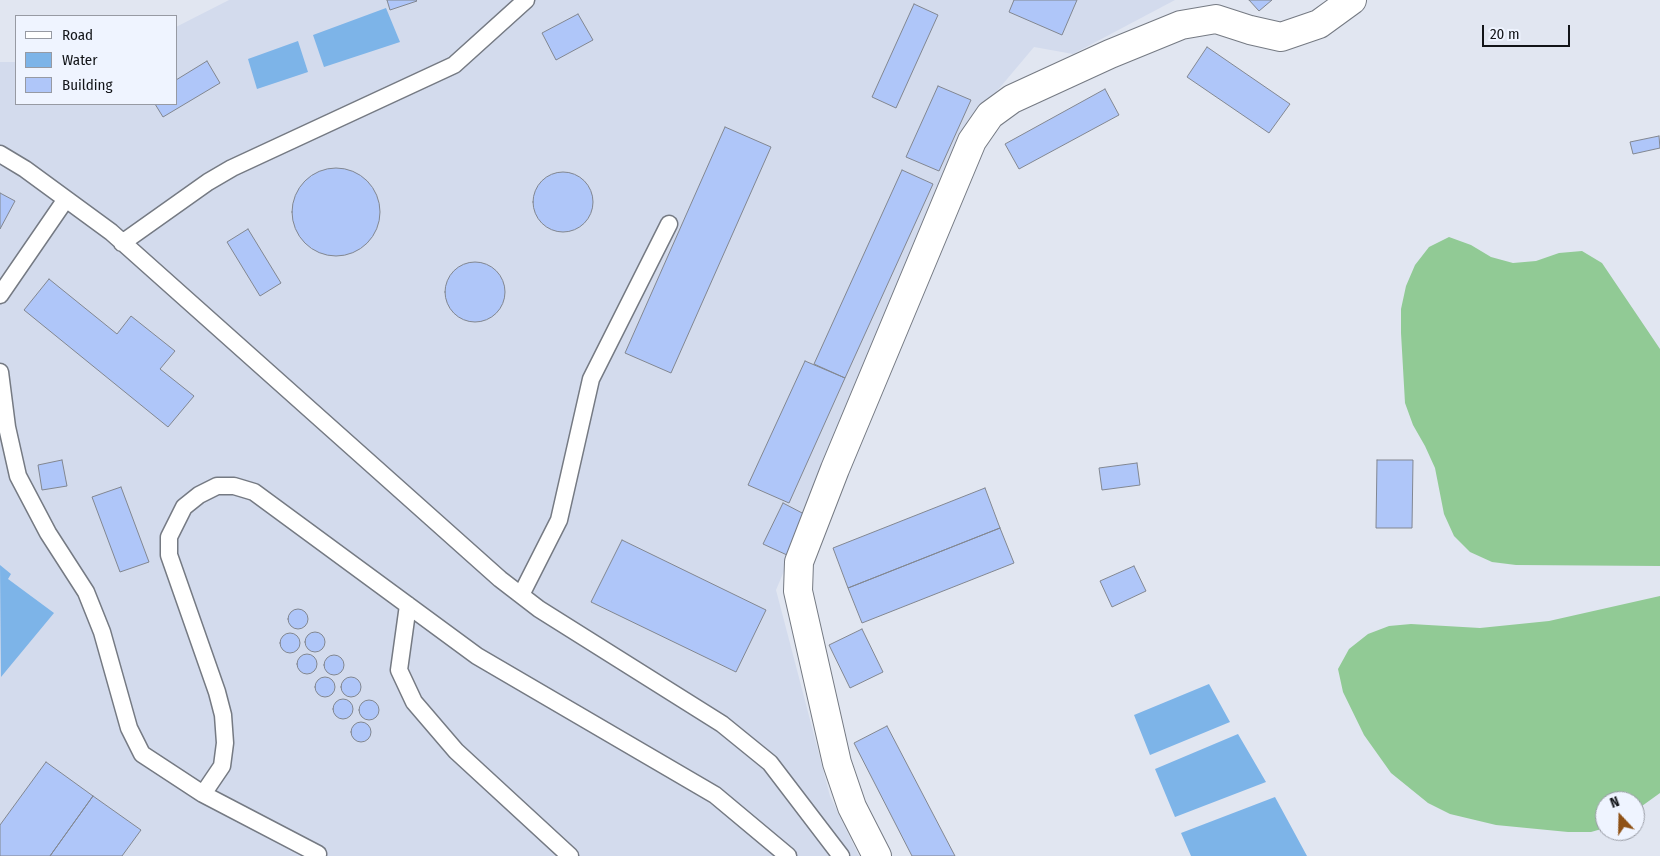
<!DOCTYPE html>
<style>
body{margin:0}
#map{position:relative;width:1660px;height:856px;overflow:hidden;background:#e1e6f1;font-family:"Fira Sans Condensed",sans-serif}
canvas{display:block}
.legend{position:absolute;left:15px;top:15px;width:162px;height:90px;box-sizing:border-box;background:#eff4ff;border:1px solid #979aa3;margin:0;padding:6px 9px;list-style:none;font-size:15px;color:#121418}
.legend li{display:flex;align-items:center;gap:10px;height:25px}
.legend b{width:25px;border:1px solid #979aa3}
.north{position:absolute;left:1595px;top:791px;width:50px;height:50px;box-sizing:border-box;background:#eff4ff;border:1px solid #979aa3;border-radius:50%;rotate:339deg;font-size:14px;font-weight:700;line-height:20px;text-align:center;color:#121418}
.north::after{content:'';display:block;margin:auto;width:18px;height:22px;background:#8f5115;clip-path:polygon(50% 0,100% 100%,50% 72%,0 100%)}
.scale{position:absolute;left:1482px;top:25px;width:88px;height:22px;box-sizing:border-box;border:2px solid #121418;border-top:0;padding-left:6px;font-size:15px;line-height:18px;white-space:nowrap;color:#121418;-webkit-text-stroke:4px #eff4ff;paint-order:stroke}
</style>
<div id="map">
<canvas width="1660" height="856"></canvas>
<ul class="legend">
<li><b style="height:6px;background:#fff"></b>Road</li>
<li><b style="height:14px;background:#7db4e8"></b>Water</li>
<li><b style="height:14px;background:#afc6f9"></b>Building</li>
</ul>
<div class="north">N</div>
<div class="scale">20 m</div>
</div>
<script>
const g = document.querySelector('canvas').getContext('2d');
g.lineJoin = 'round';
function paint(path, color) { g.fillStyle = color; g.fill(path, 'evenodd'); }
const toPath = rows => new Path2D(rows.map(r => 'M' + r).join(''));
function strokePath(path, color, width, dash) { g.strokeStyle = color; g.lineWidth = width; g.lineCap = dash ? 'butt' : 'round'; g.setLineDash(dash || []); g.stroke(path); }
paint(toPath([
 [229,0,1175,0,1073,54,1034,47,965,129,817,493,776,590,830,796,859,856,0,856,0,62,16,62,16,104,176,104,176,27]
]), '#d3dbed');
paint(toPath([
 [1449,237,1471,245,1491,257,1513,263,1536,261,1559,253,1582,251,1602,263,1660,349,1660,566,1516,565,1492,562,1470,552,1454,536,1444,514,1435,468,1425,446,1413,425,1405,403,1401,333,1401,309,1406,286,1415,265,1429,247],
 [1660,596,1660,793,1635,811,1635,801,1605,801,1605,828,1591,832,1568,832,1496,825,1450,814,1428,803,1391,773,1364,735,1343,692,1338,669,1349,649,1368,634,1389,626,1411,624,1480,628,1549,621]
]), '#91ca95');
paint(toPath([
 [386,8,400,42,324,67,313,35],
 [298,41,308,72,257,89,248,59],
 [0,565,11,574,8,579,54,613,1,677],
 [1209,684,1230,722,1150,755,1134,715],
 [1238,734,1266,782,1175,817,1155,769],
 [1275,797,1307,856,1191,856,1181,833]
]), '#7db4e8');
const building = toPath([
 [387,0,416,0,417,1,390,10,387,0],
 [1014,0,1077,0,1062,35,1009,12,1014,0],
 [1249,0,1272,0,1259,11,1249,0],
 [914,4,938,15,896,108,872,97,914,4],
 [578,14,593,40,556,60,542,33,578,14],
 [1207,47,1290,104,1269,133,1187,77,1207,47],
 [207,61,220,83,163,117,155,104,176,104,176,80,207,61],
 [938,86,971,100,939,171,906,157,938,86],
 [1105,89,1119,115,1019,169,1005,144,1105,89],
 [725,127,771,147,671,373,625,353,725,127],
 [1659,136,1660,148,1633,154,1630,142,1659,136],
 '292 212a44 44 0 1 1 88 0a44 44 0 1 1-88 0Z',
 [902,170,933,184,845,378,814,364,902,170],
 '533 202a30 30 0 1 1 60 0a30 30 0 1 1-60 0Z',
 [0,193,15,201,0,229,0,193],
 [248,229,281,283,260,296,227,242,248,229],
 '445 292a30 30 0 1 1 60 0a30 30 0 1 1-60 0Z',
 [49,279,117,334,131,316,175,351,160,369,194,396,168,427,24,310,49,279],
 [805,361,845,378,789,503,748,485,805,361],
 [62,460,67,486,42,490,38,465,62,460],
 [1377,460,1413,460,1412,528,1376,528,1377,460],
 [1137,463,1140,485,1102,490,1099,468,1137,463],
 [121,487,149,562,120,572,92,497,121,487],
 [985,488,1000,528,848,588,833,548,985,488],
 [783,503,806,515,787,555,763,544,783,503],
 [1000,528,1014,563,862,623,848,588,1000,528],
 [622,540,766,610,736,672,591,602,622,540],
 [1134,566,1146,591,1112,607,1100,581,1134,566],
 '288 619a10 10 0 1 1 20 0a10 10 0 1 1-20 0Z',
 [862,629,883,672,850,688,829,645,862,629],
 '305 642a10 10 0 1 1 20 0a10 10 0 1 1-20 0Z',
 '280 643a10 10 0 1 1 20 0a10 10 0 1 1-20 0Z',
 '297 664a10 10 0 1 1 20 0a10 10 0 1 1-20 0Z',
 '324 665a10 10 0 1 1 20 0a10 10 0 1 1-20 0Z',
 '315 687a10 10 0 1 1 20 0a10 10 0 1 1-20 0Z',
 '341 687a10 10 0 1 1 20 0a10 10 0 1 1-20 0Z',
 '333 709a10 10 0 1 1 20 0a10 10 0 1 1-20 0Z',
 '359 710a10 10 0 1 1 20 0a10 10 0 1 1-20 0Z',
 '351 732a10 10 0 1 1 20 0a10 10 0 1 1-20 0Z',
 [887,726,955,856,912,856,854,743,887,726],
 [46,762,93,796,50,856,0,856,0,825,46,762],
 [93,796,141,830,122,856,50,856,93,796]
]);
paint(building, '#afc6f9');
strokePath(building, '#828791', 1);
const service = toPath([
 [0,154,25,169,111,232,500,579,539,609,722,724,770,763,841,856],
 [122,243,208,182,232,168,454,65,526,0],
 [0,295,66,199],
 [0,372,7,427,18,476,48,533,86,592,102,632,129,728,142,754,203,794,318,854],
 [521,595,559,520,591,379,669,224],
 [408,605,399,670,414,702,456,751,570,856],
 [203,794,222,766,225,743,223,715,217,692,169,555,169,537,184,507,199,495,217,486,234,486,254,492,477,656,715,795,788,856]
]);
const minor = toPath([
 [877,856,852,807,837,763,798,591,799,562,835,469,972,141,990,115,1012,99,1110,54,1181,25,1216,19,1250,30,1281,37,1319,24,1352,0]
]);
strokePath(service, '#757a83', 19);
strokePath(minor, '#757a83', 30);
strokePath(service, '#fff', 16);
strokePath(minor, '#fff', 28);
</script>
